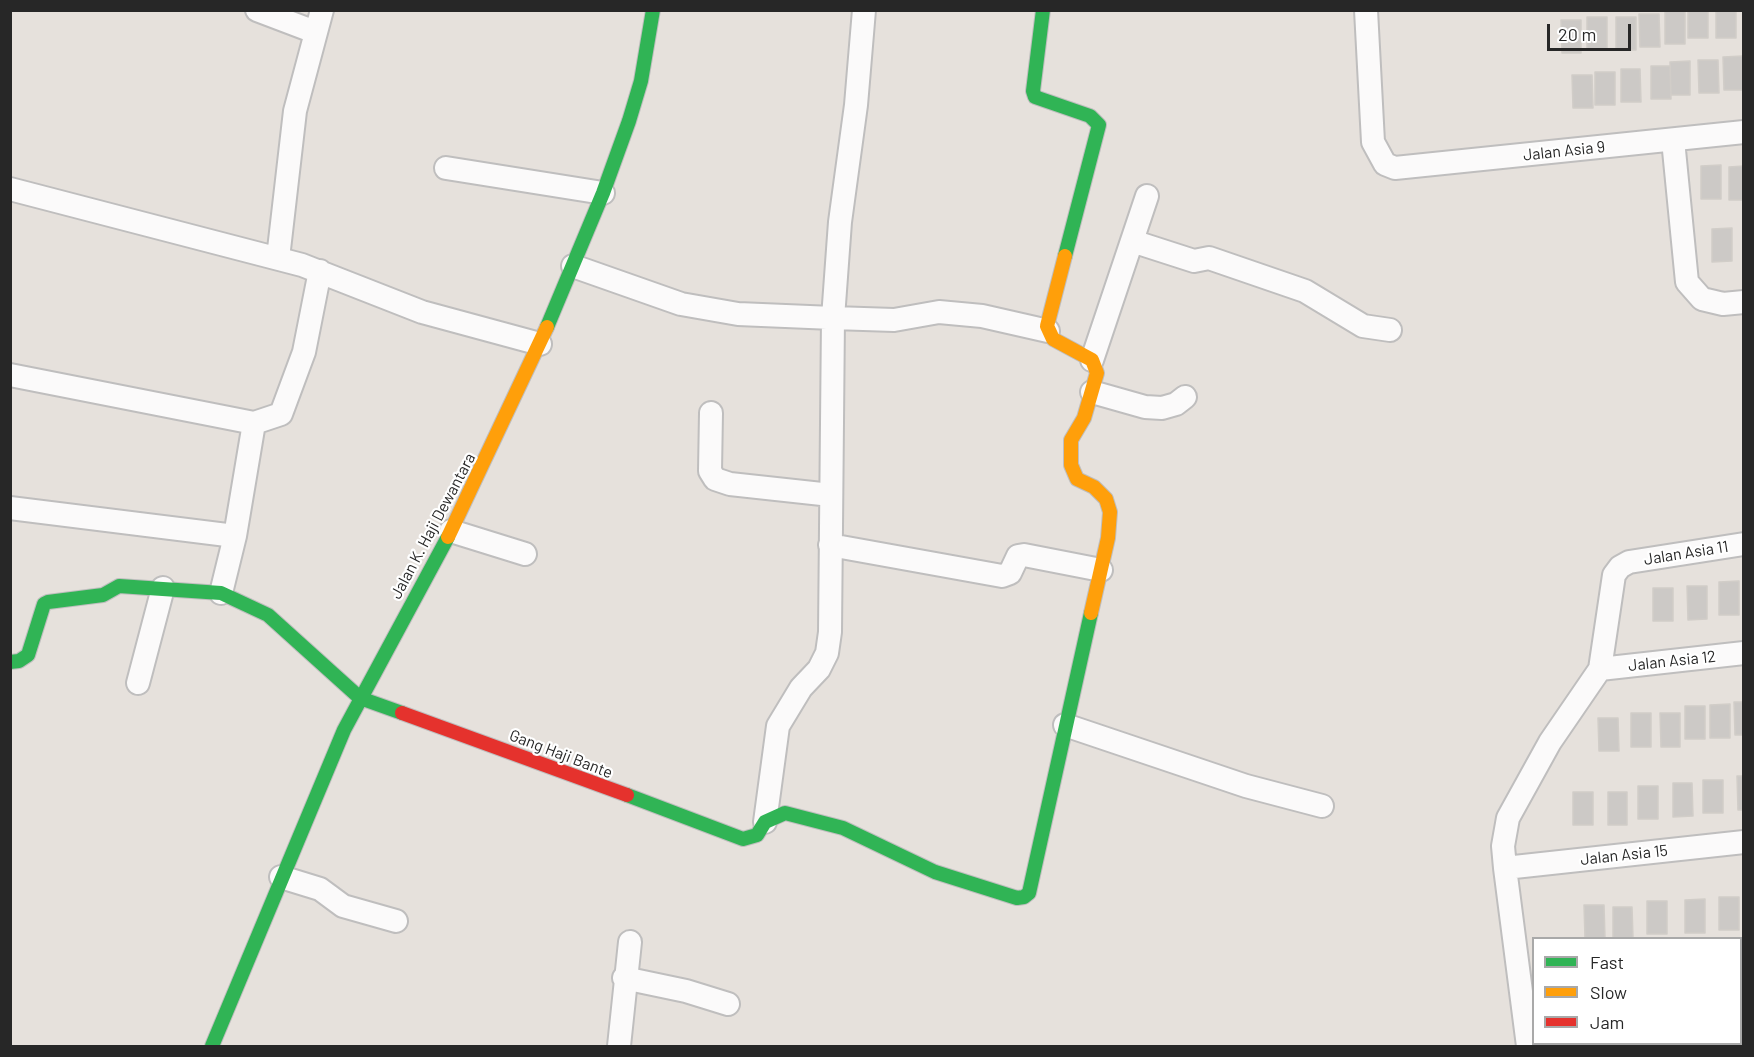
<!DOCTYPE html>
<style>
body{margin:0}
#map{position:relative;width:1754px;height:1057px;overflow:hidden;background:#e6e1dc;font-family:Barlow,sans-serif}
canvas{display:block}
.frame{position:absolute;inset:0;border:12px solid #272727;pointer-events:none}
.legend{position:absolute;left:1532px;top:937px;width:210px;height:108px;box-sizing:border-box;background:#fff;border:2px solid #a9a9a9;margin:0;padding:8px 10px;list-style:none;font-size:18px;color:#272727}
.legend li{display:flex;align-items:center;gap:12px;height:30px}
.legend b{width:30px;border:2px solid #a9a9a9}
.scale{position:absolute;left:1547px;top:24px;width:84px;height:27px;box-sizing:border-box;border:3px solid #272727;border-top:0;padding-left:8px;font-size:18px;line-height:21px;white-space:nowrap;color:#272727;-webkit-text-stroke:4px #fff;paint-order:stroke}
</style>
<div id="map">
<canvas width="1754" height="1057"></canvas>
<div class="frame"></div>
<ul class="legend">
<li><b style="height:8px;background:#30b455"></b>Fast</li>
<li><b style="height:8px;background:#ff9f0a"></b>Slow</li>
<li><b style="height:8px;background:#e5322d"></b>Jam</li>
</ul>
<div class="scale">20 m</div>
</div>
<script>
const g = document.querySelector('canvas').getContext('2d');
g.lineJoin = 'round';
function paint(path, color) { g.fillStyle = color; g.fill(path, 'evenodd'); }
const toPath = rows => new Path2D(rows.map(r => 'M' + r).join(''));
function strokePath(path, color, width, dash) { g.strokeStyle = color; g.lineWidth = width; g.lineCap = dash ? 'butt' : 'round'; g.setLineDash(dash || []); g.stroke(path); }
function write(font, color, halo, rows, align = 'center') {
  g.font = font + ' Barlow,sans-serif'; g.lineWidth = 4.5; g.setLineDash([]); g.textBaseline = 'middle'; g.strokeStyle = halo; g.fillStyle = color; for (const [text, x, y, turn = 0] of rows) {
    g.save(); g.translate(x, y); g.rotate((+turn || 0) * Math.PI / 180); g.textAlign = isNaN(turn) ? turn : align; if (halo) g.strokeText(text, 0, 0); g.fillText(text, 0, 0); g.restore();
  }
}
const building = toPath([
 [1688,10,1708,10,1708,38,1688,38,1688,10],
 [1716,10,1736,10,1736,38,1716,38,1716,10],
 [1665,11,1685,11,1685,44,1665,44,1665,11],
 [1639,14,1659,14,1660,47,1640,47,1639,14],
 [1587,17,1607,17,1607,50,1587,50,1587,17],
 [1616,17,1636,17,1636,50,1616,50,1616,17],
 [1561,20,1581,20,1581,53,1562,53,1561,20],
 [1743,56,1743,90,1724,90,1723,57,1743,56],
 [1698,60,1718,60,1719,93,1699,93,1698,60],
 [1690,61,1690,95,1671,95,1670,62,1690,61],
 [1651,66,1670,66,1671,99,1651,99,1651,66],
 [1621,69,1640,69,1641,102,1621,102,1621,69],
 [1595,72,1615,72,1615,105,1595,105,1595,72],
 [1572,75,1592,75,1593,108,1573,108,1572,75],
 [1721,165,1721,199,1701,199,1701,166,1721,165],
 [1744,166,1744,200,1729,200,1729,167,1744,166],
 [1732,228,1732,261,1712,262,1712,229,1732,228],
 [1739,581,1739,615,1719,615,1719,582,1739,581],
 [1687,586,1707,586,1707,619,1688,620,1687,586],
 [1653,588,1673,588,1673,621,1653,621,1653,588],
 [1734,702,1744,702,1744,735,1735,735,1734,702],
 [1730,704,1730,738,1710,738,1710,705,1730,704],
 [1685,706,1705,706,1705,739,1685,739,1685,706],
 [1631,713,1651,713,1651,747,1631,747,1631,713],
 [1660,713,1680,713,1680,747,1661,747,1660,713],
 [1598,718,1618,718,1619,751,1599,751,1598,718],
 [1737,776,1744,776,1744,810,1738,810,1737,776],
 [1703,780,1723,780,1723,813,1703,813,1703,780],
 [1673,783,1692,783,1693,816,1673,817,1673,783],
 [1638,786,1658,786,1658,819,1638,819,1638,786],
 [1573,792,1593,792,1593,825,1573,825,1573,792],
 [1608,792,1627,792,1627,825,1608,825,1608,792],
 [1719,897,1739,897,1739,930,1719,930,1719,897],
 [1705,899,1705,933,1685,933,1685,900,1705,899],
 [1647,901,1667,901,1667,934,1647,934,1647,901],
 [1584,905,1604,905,1605,938,1585,938,1584,905],
 [1613,907,1632,907,1633,938,1613,938,1613,907],
 [1740,973,1744,973,1744,1007,1740,1007,1740,973]
]);
paint(building, '#ccc9c6');
strokePath(building, '#d1cdc8', 1.5);
const street = toPath([
 [257,10,315,32],
 [1366,10,1373,142,1385,164,1395,168,1744,132],
 [1673,140,1687,282,1702,299,1723,304,1744,302],
 [446,168,603,193],
 [10,189,302,265,422,312,540,344],
 [1132,241,1194,261,1209,258,1305,291,1363,326,1390,330],
 [278,258,295,111,322,10],
 [573,266,681,304,738,314,833,318,840,222,856,105,864,10],
 [1092,360,1147,196],
 [10,375,254,423,281,414,304,352,320,271],
 [1092,392,1145,407,1162,408,1176,404,1185,397],
 [711,413,710,471,715,479,730,484,831,495],
 [10,508,235,536],
 [451,531,525,554],
 [830,545,1002,576,1010,573,1018,556,1024,555,1101,570],
 [221,593,235,536,254,423],
 [1600,669,1744,653],
 [138,683,163,588],
 [1065,725,1246,786,1322,806],
 [765,822,778,726,801,688,819,669,827,653,830,632,833,318,894,320,939,312,982,316,1048,331],
 [1505,868,1744,842],
 [281,877,320,889,343,906,396,921],
 [624,978,686,991,728,1004],
 [1740,1030,1744,1030],
 [619,1046,630,942],
 [1528,1046,1505,868,1503,846,1508,818,1550,742,1600,669,1614,575,1620,567,1629,562,1744,544],
 [1597,1046,1624,1044]
]);
const fast = toPath([
 [1043,10,1033,91,1035,97,1090,116,1099,125,1065,256],
 [547,327,603,193,629,121,641,81,653,10],
 [10,662,19,661,28,655,44,604,48,602,103,595,119,586,221,593,268,615,360,698,402,713],
 [627,795,743,839,757,835,765,822,785,813,843,828,935,872,1017,898,1024,897,1029,893,1091,613],
 [212,1046,344,730,448,537]
]);
const slow = toPath([
 [1065,256,1047,326,1053,339,1092,360,1097,373,1084,418,1071,440,1071,465,1077,479,1094,487,1106,499,1110,512,1108,538,1091,613],
 [448,537,547,327]
]);
const jam = toPath([
 [402,713,627,795]
]);
strokePath(street, '#bfbebe', 26);
strokePath(fast, '#bfbebe', 16);
strokePath(slow, '#bfbebe', 16);
strokePath(jam, '#bfbebe', 16);
strokePath(street, '#fbfafa', 22);
strokePath(fast, '#30b455', 14);
strokePath(slow, '#ff9f0a', 14);
strokePath(jam, '#e5322d', 14);
write('16px', '#272727', '#fff', [
 ["Jalan Asia 9",1564,151,-6],
 ["Jalan K. Haji Dewantara",433,526,-62],
 ["Jalan Asia 11",1686,553,-9],
 ["Jalan Asia 12",1672,661,-6],
 ["Gang Haji Bante",561,754,21],
 ["Jalan Asia 15",1624,855,-6]
]);
</script>
